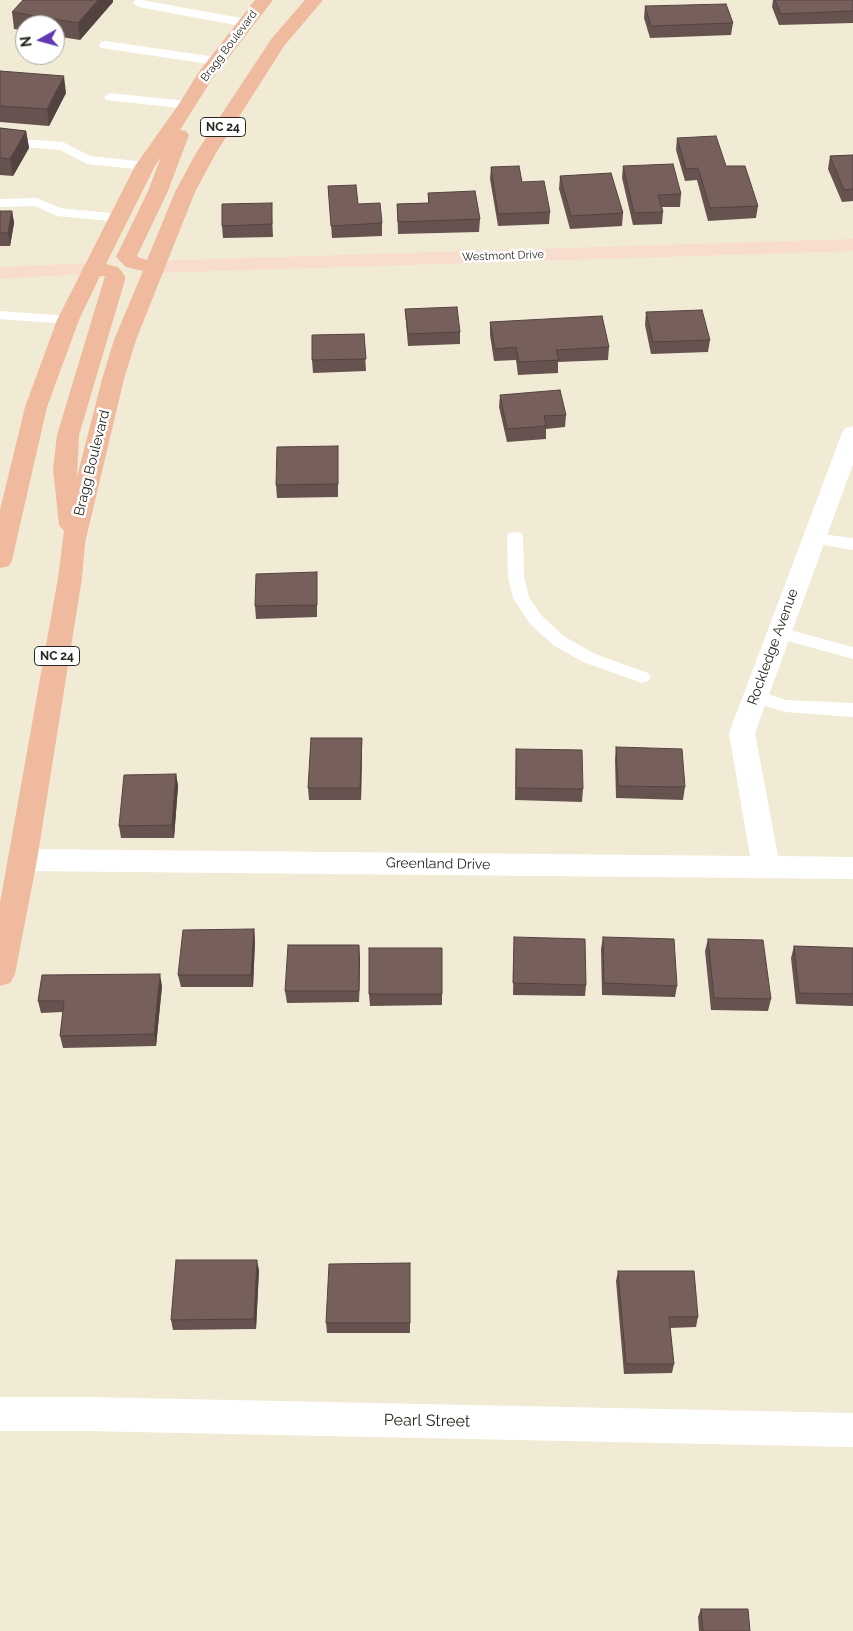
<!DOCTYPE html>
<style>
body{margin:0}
#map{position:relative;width:853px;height:1631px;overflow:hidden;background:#f1ebd5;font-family:Raleway,sans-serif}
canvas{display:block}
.north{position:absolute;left:15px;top:15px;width:50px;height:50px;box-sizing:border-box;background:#fff;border:1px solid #a9a8a5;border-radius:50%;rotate:263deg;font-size:14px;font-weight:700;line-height:20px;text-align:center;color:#27251d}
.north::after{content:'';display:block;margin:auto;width:18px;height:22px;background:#6039b2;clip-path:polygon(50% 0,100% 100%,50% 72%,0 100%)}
</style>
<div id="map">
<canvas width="853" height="1631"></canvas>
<div class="north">N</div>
</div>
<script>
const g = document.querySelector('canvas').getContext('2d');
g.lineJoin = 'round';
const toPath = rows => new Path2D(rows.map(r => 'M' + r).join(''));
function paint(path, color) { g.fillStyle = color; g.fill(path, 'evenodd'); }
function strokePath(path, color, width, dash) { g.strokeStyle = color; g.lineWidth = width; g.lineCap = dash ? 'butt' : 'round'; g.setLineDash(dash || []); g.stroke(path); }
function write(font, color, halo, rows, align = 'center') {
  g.font = font + ' Raleway,sans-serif'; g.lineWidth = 5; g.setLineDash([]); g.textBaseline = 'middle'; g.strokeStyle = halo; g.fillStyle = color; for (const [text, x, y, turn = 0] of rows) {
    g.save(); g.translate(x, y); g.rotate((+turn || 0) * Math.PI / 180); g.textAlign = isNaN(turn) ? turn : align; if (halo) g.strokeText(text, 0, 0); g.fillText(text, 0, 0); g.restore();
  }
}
paint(toPath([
 [135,0,142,0,246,19,252,23,246,27,139,7,133,3,135,0],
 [105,41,216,57,222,61,216,65,101,48,99,45,101,42,105,41],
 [110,93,188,101,194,105,188,109,106,100,104,97,110,93],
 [0,137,63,142,90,156,145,162,152,166,145,170,87,164,60,150,0,145,0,137],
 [37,198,60,208,120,214,127,218,120,222,57,216,35,206,0,207,0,199,37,198],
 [0,311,68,316,73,317,75,320,73,323,68,324,0,319,0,311],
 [515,532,521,533,523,537,524,577,529,597,542,616,565,637,595,654,648,673,651,677,648,681,642,683,583,662,553,645,530,624,513,598,508,577,507,537,509,533,515,532],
 [813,533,853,538,853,550,807,542,805,538,807,534,813,533],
 [779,627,853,647,853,659,773,637,770,633,773,629,779,627],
 [755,690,786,700,853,703,853,717,785,712,749,701,746,696,749,691,755,690]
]), '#fff');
paint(toPath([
 [853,426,853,464,755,733,778,856,853,857,853,879,23,871,13,868,9,860,13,852,23,849,750,856,729,733,842,433,845,428,853,426],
 [0,1397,87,1397,853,1413,853,1447,87,1431,0,1431,0,1397]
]), '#fff');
paint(toPath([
 [853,239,853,251,153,273,146,271,143,267,146,263,153,261,853,239],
 [94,263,101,265,104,269,101,273,0,279,0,267,94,263]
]), '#f8dcce');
paint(toPath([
 [255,0,273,0,212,79,180,130,186,131,189,135,168,191,137,256,140,258,147,260,175,192,196,153,272,38,305,0,323,0,284,46,216,153,195,192,136,340,124,379,85,543,82,578,37,860,15,974,10,983,0,986,0,903,58,578,64,531,59,525,53,469,57,435,105,276,100,276,79,320,47,407,12,560,9,566,0,568,0,510,25,407,57,320,135,166,179,104,198,73,255,0],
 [161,157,148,191,116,257,126,267,143,271,114,340,102,379,77,477,79,435,125,280,125,276,118,267,106,264,155,166,161,157]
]), '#f0ba9e');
paint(toPath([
 [773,0,853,0,853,23,779,25,772,7],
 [113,2,80,40,55,36,55,25,25,25,25,31,14,29,12,12],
 [645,6,733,23,731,35,650,38,644,18],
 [0,71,66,93,49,126,0,122],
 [0,128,26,131,29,148,13,176,0,175],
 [677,138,726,166,758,206,756,218,708,221,697,180,685,181,676,150],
 [853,155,853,201,842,202,828,169,830,156],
 [623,166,681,194,680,207,662,207,663,212,662,224,633,225,622,178],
 [491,167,550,212,549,224,498,226,490,179],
 [560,176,623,213,622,226,570,229,559,189],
 [328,186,358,204,382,223,382,236,332,238],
 [428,193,480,219,479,232,398,234,397,204,428,203],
 [0,211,12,211,14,223,10,246,0,246],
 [272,215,273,237,223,238,222,226],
 [405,309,460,332,460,344,408,346,406,322],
 [646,312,710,340,708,352,651,354,645,325],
 [490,322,609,347,608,360,558,362,558,373,518,375,516,360,494,361,490,335],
 [364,334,366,371,313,373,312,360],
 [500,395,566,415,565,427,546,429,546,439,507,442,499,407],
 [338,458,338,497,277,498,276,485],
 [317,572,317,617,256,619,255,606],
 [362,738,362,750,361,800,309,800,308,788],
 [616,747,685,787,683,800,616,798,615,759],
 [516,749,583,789,582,802,515,800],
 [176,774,178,786,174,838,121,838,119,826],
 [254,929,255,941,253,987,181,987,178,975],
 [514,937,586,985,585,996,513,995],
 [603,937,677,986,675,997,602,995,601,949],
 [708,939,771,999,768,1011,711,1010,705,951],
 [794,946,853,948,853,1006,796,1004,791,958],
 [360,957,359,1002,287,1003,285,991],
 [162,986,156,1046,63,1048,60,1036,63,1012,41,1013,38,1001],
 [369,994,442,994,442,1005,370,1006],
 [410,1263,410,1333,327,1333,326,1323],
 [259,1270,256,1329,173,1330,171,1320],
 [618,1271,698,1317,696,1327,670,1328,674,1364,672,1373,624,1374,616,1281],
 [701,1609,750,1631,699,1631,698,1617]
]), '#66534f');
paint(toPath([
 [98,0,113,0,113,2,80,40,78,23],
 [64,76,66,93,49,126,47,109],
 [26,131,29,148,13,176,10,159],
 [12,211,14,223,10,246,8,233],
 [362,738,362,750,361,800,360,788],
 [176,774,178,786,174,838,172,825],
 [254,929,255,941,253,987,251,975],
 [359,945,360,957,359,1002],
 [160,974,162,986,156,1046,154,1034],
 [257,1260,259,1270,256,1329,254,1319]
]), '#534340');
const building = toPath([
 [23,0,98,0,78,23,12,12,23,0],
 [775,0,853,0,853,11,781,14,775,0],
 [726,4,733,23,651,26,645,6,726,4],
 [0,71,64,76,47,109,0,106,0,71],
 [0,128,26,131,10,159,0,158,0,128],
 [716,136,726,166,745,166,758,206,710,208,698,168,686,169,677,138,716,136],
 [853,155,853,189,844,190,830,156,853,155],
 [673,164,681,194,658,195,663,212,634,213,623,166,673,164],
 [519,166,522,182,544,181,550,212,498,214,491,167,519,166],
 [611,173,623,213,571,216,560,176,611,173],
 [356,185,358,204,380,203,382,223,331,226,328,186,356,185],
 [475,191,480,219,398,222,397,204,429,203,428,193,475,191],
 [272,203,272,224,222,226,222,204,272,203],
 [0,211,12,211,8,233,0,233,0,211],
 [457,307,460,332,408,334,405,309,457,307],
 [702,310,710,340,653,342,646,312,702,310],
 [602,316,609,347,556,350,559,360,519,362,516,347,495,349,490,322,602,316],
 [364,334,366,359,312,360,312,335,364,334],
 [560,390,566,415,544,416,546,426,507,429,500,395,560,390],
 [338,446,338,484,276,485,277,447,338,446],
 [317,572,317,605,255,606,256,574,317,572],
 [311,738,362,738,360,788,308,788,311,738],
 [616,747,682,749,685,787,618,786,616,747],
 [516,749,582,750,583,789,516,788,516,749],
 [176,774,172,825,119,826,124,775,176,774],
 [254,929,251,975,178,975,183,930,254,929],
 [514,937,585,939,586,985,513,983,514,937],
 [603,937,674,939,677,986,604,983,603,937],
 [708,939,763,940,771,999,714,998,708,939],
 [288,945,359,945,359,991,285,991,288,945],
 [794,946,853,948,853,994,799,993,794,946],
 [369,948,442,948,442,994,369,994,369,948],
 [160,974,154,1034,60,1036,64,1001,38,1001,42,975,160,974],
 [176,1260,257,1260,254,1319,171,1320,176,1260],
 [410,1263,410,1323,326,1323,329,1264,410,1263],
 [618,1271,694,1271,698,1317,669,1317,674,1364,626,1364,618,1271],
 [701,1609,748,1609,750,1631,703,1631,701,1609]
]);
paint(building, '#77605c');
strokePath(building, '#534340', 1);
write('11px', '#27251d', '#fff', [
 ["Bragg Boulevard",229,46,-53],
 ["Westmont Drive",503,256,-2]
]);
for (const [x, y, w] of [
 [223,127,45],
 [57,656,45]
]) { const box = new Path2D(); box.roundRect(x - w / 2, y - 9.5, w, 19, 4); g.fillStyle = '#fff'; g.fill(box); strokePath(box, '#27251d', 1); }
write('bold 12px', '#27251d', null, [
 ["NC 24",223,127],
 ["NC 24",57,656]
]);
write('14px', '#27251d', '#fff', [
 ["Bragg Boulevard",92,463,-76],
 ["Rockledge Avenue",773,647,-70],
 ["Greenland Drive",438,864,1]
]);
write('16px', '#27251d', '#fff', [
 ["Pearl Street",427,1421,1]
]);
</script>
